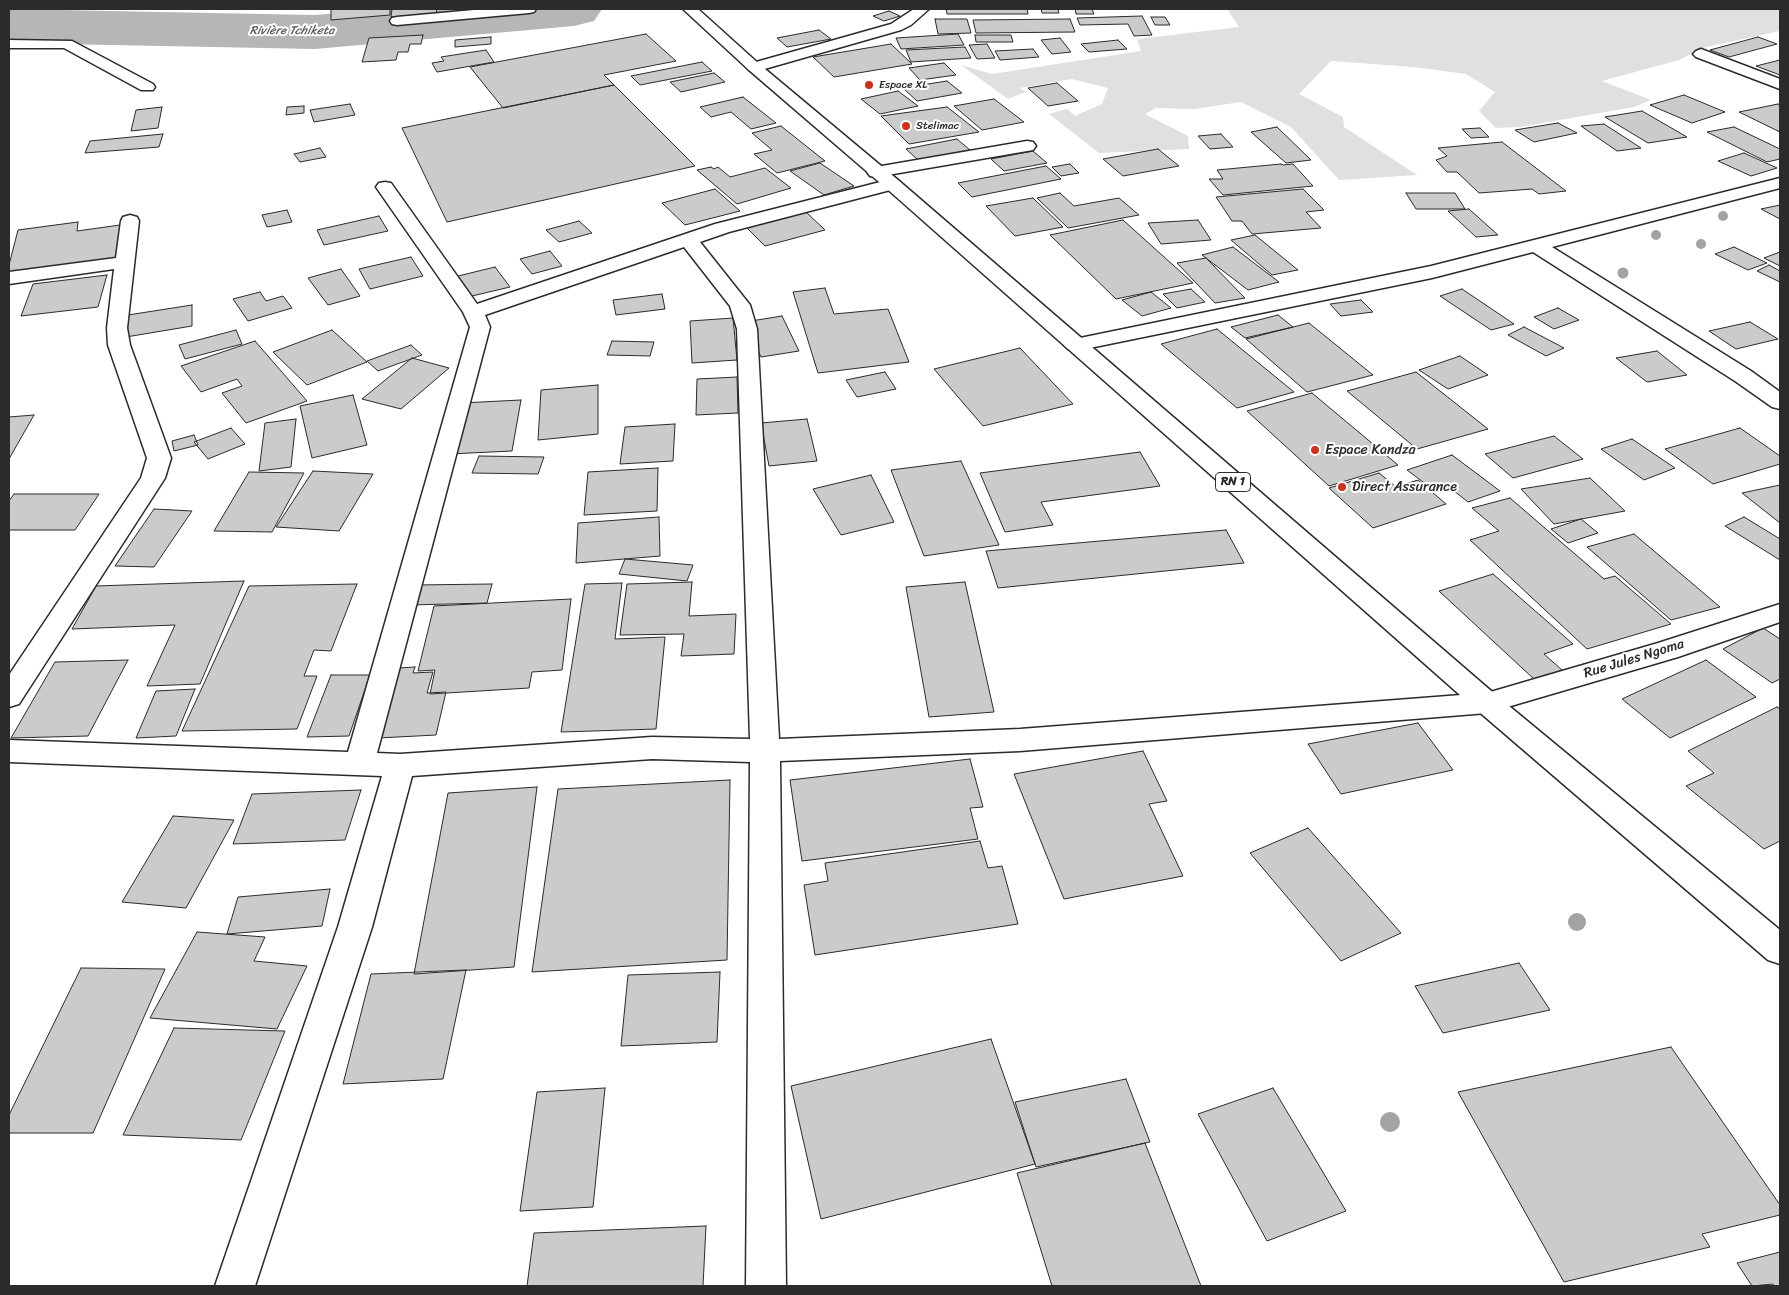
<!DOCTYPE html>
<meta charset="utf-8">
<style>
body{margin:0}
#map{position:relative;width:1789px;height:1295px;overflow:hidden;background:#fff;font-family:Sriracha,sans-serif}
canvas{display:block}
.frame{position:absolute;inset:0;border:10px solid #2b2b2b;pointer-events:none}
</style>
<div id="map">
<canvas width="1789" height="1295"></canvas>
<div class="frame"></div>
</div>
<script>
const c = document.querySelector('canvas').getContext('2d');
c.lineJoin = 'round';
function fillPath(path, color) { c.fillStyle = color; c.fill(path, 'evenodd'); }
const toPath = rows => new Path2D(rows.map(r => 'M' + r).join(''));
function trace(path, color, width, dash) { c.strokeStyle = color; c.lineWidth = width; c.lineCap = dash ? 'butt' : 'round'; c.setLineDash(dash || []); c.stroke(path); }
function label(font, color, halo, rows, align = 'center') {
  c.font = font + ' Sriracha,sans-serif'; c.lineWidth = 4; c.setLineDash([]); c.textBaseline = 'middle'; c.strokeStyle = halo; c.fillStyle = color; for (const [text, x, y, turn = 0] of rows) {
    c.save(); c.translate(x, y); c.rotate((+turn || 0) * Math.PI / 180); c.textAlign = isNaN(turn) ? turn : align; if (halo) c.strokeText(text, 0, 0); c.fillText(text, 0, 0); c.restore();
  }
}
fillPath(toPath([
 [1227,9,1780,9,1780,31,1706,47,1679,60,1602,81,1651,100,1634,107,1520,127,1496,128,1479,111,1495,92,1466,74,1414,67,1331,61,1299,94,1343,117,1344,127,1417,175,1339,180,1291,127,1241,102,1194,109,1156,108,1145,114,1188,136,1189,149,1099,153,1049,114,1067,109,1075,116,1102,104,1108,88,1072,79,1020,88,1025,92,1008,99,961,65,992,74,1141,51,1137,39,1239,27]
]), '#e0e0e0');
fillPath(toPath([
 [9,9,315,15,385,9,602,9,594,21,574,26,315,49,9,43,9,9]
]), '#b6b6b6');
const building = toPath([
 [331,9,390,9,390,15,331,20,331,9],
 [392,9,436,9,437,13,391,17,392,9],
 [946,9,1027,9,1028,14,947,14,946,9],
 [1041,9,1058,9,1059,13,1042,13,1041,9],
 [1075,9,1092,9,1094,14,1076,14,1075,9],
 [889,11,900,16,884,21,873,16,889,11],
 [1142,16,1152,35,1134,36,1128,24,1080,25,1077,18,1142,16],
 [1151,17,1165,17,1170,25,1155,25,1151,17],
 [935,19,967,19,971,33,938,34,935,19],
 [1070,19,1075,32,976,33,973,20,1070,19],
 [819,30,831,39,787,47,777,38,819,30],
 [646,34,676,61,604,75,614,85,503,108,470,67,646,34],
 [958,34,964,45,901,49,896,38,958,34],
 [423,35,421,44,410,44,408,52,398,52,396,60,362,62,369,38,423,35],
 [975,35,1011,35,1013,42,976,42,975,35],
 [491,37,491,44,455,47,455,40,491,37],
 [1758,37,1777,44,1729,57,1710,50,1758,37],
 [1060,38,1071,52,1052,54,1041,40,1060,38],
 [1118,40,1127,49,1089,52,1081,44,1118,40],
 [891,44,912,64,834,77,813,57,891,44],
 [987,44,995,58,977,59,969,45,987,44],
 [965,47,971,58,911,62,906,50,965,47],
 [1033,49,1039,57,1000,60,995,51,1033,49],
 [486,50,494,62,437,72,432,63,444,61,441,57,486,50],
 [1780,60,1780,75,1756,66,1780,60],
 [702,62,712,71,640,85,631,76,702,62],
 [944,63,956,75,920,80,909,68,944,63],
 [714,73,725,82,681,92,670,82,714,73],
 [947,81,962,93,917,101,903,88,947,81],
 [1057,83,1078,101,1048,106,1028,88,1057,83],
 [614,85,695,166,447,222,402,128,614,85],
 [898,91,918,106,880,114,861,99,898,91],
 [1684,95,1725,112,1692,123,1650,105,1684,95],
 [743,97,776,123,751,129,731,112,711,117,700,107,743,97],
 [994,99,1024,122,982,130,954,106,994,99],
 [350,104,355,115,314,122,310,110,350,104],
 [1778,104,1780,105,1780,132,1739,112,1778,104],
 [304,106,304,113,286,115,287,107,304,106],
 [162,107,158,128,131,131,136,110,162,107],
 [947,107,979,132,909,144,881,116,947,107],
 [1642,111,1687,137,1648,143,1605,117,1642,111],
 [1558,123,1577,133,1534,142,1515,130,1558,123],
 [1604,124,1641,148,1617,151,1581,126,1604,124],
 [781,126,825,161,777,173,754,154,772,150,752,133,781,126],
 [1277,127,1311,160,1286,163,1251,132,1277,127],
 [1734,127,1780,149,1780,159,1767,162,1707,132,1734,127],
 [1480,128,1489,137,1471,138,1462,129,1480,128],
 [163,134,159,147,85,153,90,141,163,134],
 [1221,134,1233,147,1210,149,1198,136,1221,134],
 [957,139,970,150,918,160,906,149,957,139],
 [1502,142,1566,191,1539,194,1532,189,1479,193,1457,172,1447,172,1436,160,1447,156,1438,148,1502,142],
 [320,148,326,157,300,162,294,154,320,148],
 [1158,149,1179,166,1123,176,1103,159,1158,149],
 [1033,151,1047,163,1004,171,991,159,1033,151],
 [1744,153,1777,168,1751,176,1718,161,1744,153],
 [820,163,854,186,824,195,790,171,820,163],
 [1070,164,1079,173,1061,176,1052,167,1070,164],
 [1281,164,1283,165,1293,164,1313,186,1223,195,1209,179,1223,179,1217,170,1281,164],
 [1046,166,1061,179,972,197,958,183,1046,166],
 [711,167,714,169,718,167,730,177,765,168,791,188,737,204,697,170,711,167],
 [715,189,740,211,685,225,662,203,715,189],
 [1303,189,1324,210,1306,212,1321,228,1252,234,1242,221,1232,221,1216,197,1303,189],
 [1060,193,1074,206,1119,198,1139,215,1068,228,1037,198,1060,193],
 [1406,193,1455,193,1465,209,1416,209,1406,193],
 [1033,198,1063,227,1015,236,986,206,1033,198],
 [1780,205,1780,219,1761,209,1780,205],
 [1469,209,1498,235,1476,237,1448,211,1469,209],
 [287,210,292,222,267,227,262,215,287,210],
 [806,212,825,230,765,246,746,227,806,212],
 [379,216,388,231,324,245,317,230,379,216],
 [1123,220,1193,283,1116,299,1050,235,1123,220],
 [1198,220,1211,240,1161,244,1148,223,1198,220],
 [579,221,592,233,559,242,546,230,579,221],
 [78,222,77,231,120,225,116,258,9,274,9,265,18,230,78,222],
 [1255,235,1298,270,1272,275,1231,240,1255,235],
 [1233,247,1279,282,1248,290,1202,255,1233,247],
 [1734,247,1767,263,1748,270,1715,254,1734,247],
 [550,251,562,266,532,274,520,259,550,251],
 [1780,252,1780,266,1764,258,1780,252],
 [411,257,423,276,370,289,359,269,411,257],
 [1206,258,1245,298,1215,303,1177,263,1206,258],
 [1769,265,1780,271,1780,282,1757,271,1769,265],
 [495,267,510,287,472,296,458,276,495,267],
 [341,269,360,296,328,305,308,278,341,269],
 [107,275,98,307,21,316,33,284,107,275],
 [825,288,834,314,888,309,909,362,818,373,793,292,825,288],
 [1191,289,1205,302,1177,308,1163,294,1191,289],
 [1462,289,1514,324,1491,330,1440,296,1462,289],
 [260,292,266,301,283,296,292,308,248,321,233,299,260,292],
 [1151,292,1171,308,1142,316,1122,300,1151,292],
 [662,294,665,309,616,315,613,300,662,294],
 [1361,300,1373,312,1341,316,1330,304,1361,300],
 [192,305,192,326,126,337,128,315,192,305],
 [1558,308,1579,320,1554,329,1534,317,1558,308],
 [1278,315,1293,327,1245,338,1231,327,1278,315],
 [782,316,799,351,761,357,745,322,782,316],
 [733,318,737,360,692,363,690,321,733,318],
 [1750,322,1778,339,1736,349,1709,331,1750,322],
 [1309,323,1373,375,1307,392,1246,339,1309,323],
 [1524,327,1564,348,1546,356,1508,335,1524,327],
 [1217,329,1294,392,1237,408,1161,344,1217,329],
 [236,330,242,344,185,359,179,345,236,330],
 [332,330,367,362,307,385,273,352,332,330],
 [255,341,307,401,246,423,222,393,242,386,237,379,201,392,181,366,255,341],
 [612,341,654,342,650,356,607,355,612,341],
 [411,345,422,355,378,371,367,361,411,345],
 [1020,348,1073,404,983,426,934,369,1020,348],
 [1657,351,1687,375,1647,382,1616,358,1657,351],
 [1460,356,1488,375,1448,389,1419,370,1460,356],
 [412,358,449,368,401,409,362,399,412,358],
 [885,372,896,389,857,397,846,380,885,372],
 [1416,372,1488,429,1417,449,1347,391,1416,372],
 [737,377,738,413,696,415,697,379,737,377],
 [598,385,598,434,538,440,541,390,598,385],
 [1312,393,1398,465,1329,486,1247,411,1312,393],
 [353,395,367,445,312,458,300,406,353,395],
 [521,400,512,451,449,454,461,403,521,400],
 [34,415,9,459,9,417,34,415],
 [296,419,291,467,259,471,265,423,296,419],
 [807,419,817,461,769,466,761,423,807,419],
 [675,424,673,461,620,464,625,427,675,424],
 [231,428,245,444,208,459,194,442,231,428],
 [1740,428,1780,456,1780,464,1713,484,1665,449,1740,428],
 [194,435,198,445,174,451,172,441,194,435],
 [1554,436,1583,459,1513,478,1485,454,1554,436],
 [1632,439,1675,468,1644,480,1601,449,1632,439],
 [1140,452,1160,486,1041,502,1053,525,1005,532,980,473,1140,452],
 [1452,455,1500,491,1468,502,1449,487,1435,491,1407,470,1452,455],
 [479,456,544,457,538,474,472,473,479,456],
 [961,461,999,545,924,556,891,470,961,461],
 [658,468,657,511,584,515,588,472,658,468],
 [313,471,373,474,339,531,276,527,313,471],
 [249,472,304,473,272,532,214,531,249,472],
 [1379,473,1396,487,1418,480,1446,504,1373,528,1329,488,1379,473],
 [871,475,894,522,841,535,813,489,871,475],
 [1590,478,1625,511,1554,524,1521,489,1590,478],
 [1780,485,1780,523,1742,493,1780,485],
 [14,494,99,494,75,530,9,530,9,501,14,494],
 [1510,498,1604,579,1615,576,1671,624,1587,649,1470,540,1499,531,1472,508,1510,498],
 [154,509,192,511,154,567,115,566,154,509],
 [659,517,660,556,576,563,578,523,659,517],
 [1744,517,1780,539,1780,560,1725,526,1744,517],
 [1581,519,1598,533,1568,543,1551,529,1581,519],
 [1226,530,1244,563,998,588,986,551,1226,530],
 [1634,534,1720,607,1671,620,1587,547,1634,534],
 [625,559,693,565,687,581,619,574,625,559],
 [1493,574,1573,644,1544,654,1562,670,1535,680,1439,591,1493,574],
 [244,581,200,684,147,686,175,625,72,629,96,586,244,581],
 [692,582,689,616,736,614,734,654,681,656,684,634,620,635,627,584,692,582],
 [965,582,994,712,929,717,906,587,965,582],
 [622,583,615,639,665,637,656,729,561,732,585,584,622,583],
 [357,584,331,651,314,650,304,676,317,676,297,729,182,731,249,586,357,584],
 [492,584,487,603,410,605,416,585,492,584],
 [571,599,562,670,532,672,529,688,430,694,435,670,418,671,434,606,571,599],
 [1763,628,1780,639,1780,679,1772,683,1723,649,1763,628],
 [128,660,88,736,11,738,55,662,128,660],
 [1706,660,1756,697,1670,738,1622,699,1706,660],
 [415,667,413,673,433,672,427,693,446,692,436,735,378,738,398,668,415,667],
 [331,675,370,675,349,736,307,737,331,675],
 [195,689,176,736,136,738,156,691,195,689],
 [1777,707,1780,709,1780,841,1764,849,1686,786,1714,773,1688,751,1777,707],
 [1418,723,1453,770,1341,794,1308,744,1418,723],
 [1143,751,1167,801,1149,804,1183,876,1064,899,1014,774,1143,751],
 [970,759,983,807,970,808,978,839,802,861,790,780,970,759],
 [730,780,727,960,532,972,558,789,730,780],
 [537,787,514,967,414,974,448,793,537,787],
 [361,790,345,840,233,844,252,794,361,790],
 [173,816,234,820,186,908,122,902,173,816],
 [1308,828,1401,933,1341,961,1250,853,1308,828],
 [980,841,988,868,1002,866,1018,924,815,955,804,885,828,881,825,863,980,841],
 [330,889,322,926,227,934,238,897,330,889],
 [197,932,265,937,254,961,307,966,277,1029,150,1018,197,932],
 [1519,963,1550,1010,1443,1033,1415,986,1519,963],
 [81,968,165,969,93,1133,9,1133,9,1115,81,968],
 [466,970,443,1079,343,1084,371,974,466,970],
 [720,972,717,1042,621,1046,628,975,720,972],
 [174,1028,285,1031,241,1140,123,1135,174,1028],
 [991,1039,1035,1164,821,1219,791,1086,991,1039],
 [1671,1047,1780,1205,1780,1215,1702,1234,1710,1247,1564,1282,1458,1092,1671,1047],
 [1126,1079,1150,1142,1036,1167,1015,1102,1126,1079],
 [605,1088,593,1207,520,1211,537,1092,605,1088],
 [1273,1088,1346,1211,1267,1241,1198,1114,1273,1088],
 [1145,1143,1201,1286,1052,1286,1017,1173,1145,1143],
 [706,1226,703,1286,527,1286,534,1233,706,1226],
 [1780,1252,1780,1286,1774,1286,1773,1284,1752,1286,1737,1263,1780,1252]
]);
fillPath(building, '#cbcbcb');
trace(building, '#2b2b2b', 1);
const minor = toPath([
 [485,9,536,9,534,12,529,13,397,25,392,24,390,21,392,18,397,17,485,9],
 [914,9,929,9,911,25,901,30,754,72,749,70,746,67,749,64,891,24,914,9],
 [9,40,72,41,153,84,155,87,153,90,141,90,64,48,9,48,9,40],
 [1701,49,1780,79,1780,89,1696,57,1693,54,1696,51,1701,49],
 [1027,141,1033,142,1036,146,1033,150,876,177,870,176,867,172,870,168,876,167,1027,141],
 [1780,178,1780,188,1552,247,1751,371,1780,392,1780,409,1772,407,1735,381,1533,252,1432,278,1075,351,1068,349,1064,345,1068,341,1075,339,1431,266,1780,178],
 [892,179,898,180,901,184,898,188,729,232,700,242,750,305,757,329,779,739,1020,729,1487,693,1658,643,1780,604,1780,622,1678,657,1487,713,1020,751,780,761,786,1286,746,1286,750,762,652,759,412,776,372,927,255,1286,215,1286,338,927,382,776,9,762,9,740,348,752,470,327,463,312,376,187,379,183,385,182,391,183,477,304,715,224,892,179],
 [684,247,730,306,737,329,750,739,652,737,400,754,377,753,490,327,485,315,684,247],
 [130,215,137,217,139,221,127,328,130,345,171,458,165,478,19,704,9,707,9,675,141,478,147,458,108,345,107,328,114,269,9,284,9,272,116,258,121,221,123,217,130,215]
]);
const trunk = toPath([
 [683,9,698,9,759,64,898,180,1497,696,1780,930,1780,964,1768,960,1477,710,886,188,749,70,683,9]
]);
trace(minor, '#2b2b2b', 3);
trace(trunk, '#2b2b2b', 3);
fillPath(minor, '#fff');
fillPath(trunk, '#fff');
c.fillStyle = '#a3a3a3';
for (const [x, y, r] of [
 [1723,216,5],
 [1656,235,5],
 [1701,244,5],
 [1623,273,5.5],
 [1577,922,9],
 [1390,1122,10]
]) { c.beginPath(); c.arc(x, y, r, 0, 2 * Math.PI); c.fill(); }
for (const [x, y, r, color] of [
 [869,85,5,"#c8321e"],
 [906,126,5,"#c8321e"],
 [1315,450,5,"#c8321e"],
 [1342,487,5,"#c8321e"]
]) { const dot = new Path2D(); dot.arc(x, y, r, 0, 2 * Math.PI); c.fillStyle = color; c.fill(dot); trace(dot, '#fff', 2); }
label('11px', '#2b2b2b', '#fff', [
 ["Espace XL",879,85],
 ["Stelimac",916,126]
], 'left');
label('italic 12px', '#5c5c5c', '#fff', [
 ["Rivière Tchiketa",292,31]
]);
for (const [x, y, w] of [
 [1233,482,35]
]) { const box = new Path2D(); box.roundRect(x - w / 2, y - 9.5, w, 19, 4); c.fillStyle = '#fff'; c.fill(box); trace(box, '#2b2b2b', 1); }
label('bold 12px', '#2b2b2b', null, [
 ["RN 1",1233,482]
]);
label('14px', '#2b2b2b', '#fff', [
 ["Espace Kandza",1325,450],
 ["Direct Assurance",1352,487]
], 'left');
label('14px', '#2b2b2b', '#fff', [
 ["Rue Jules Ngoma",1634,659,-17]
]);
</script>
